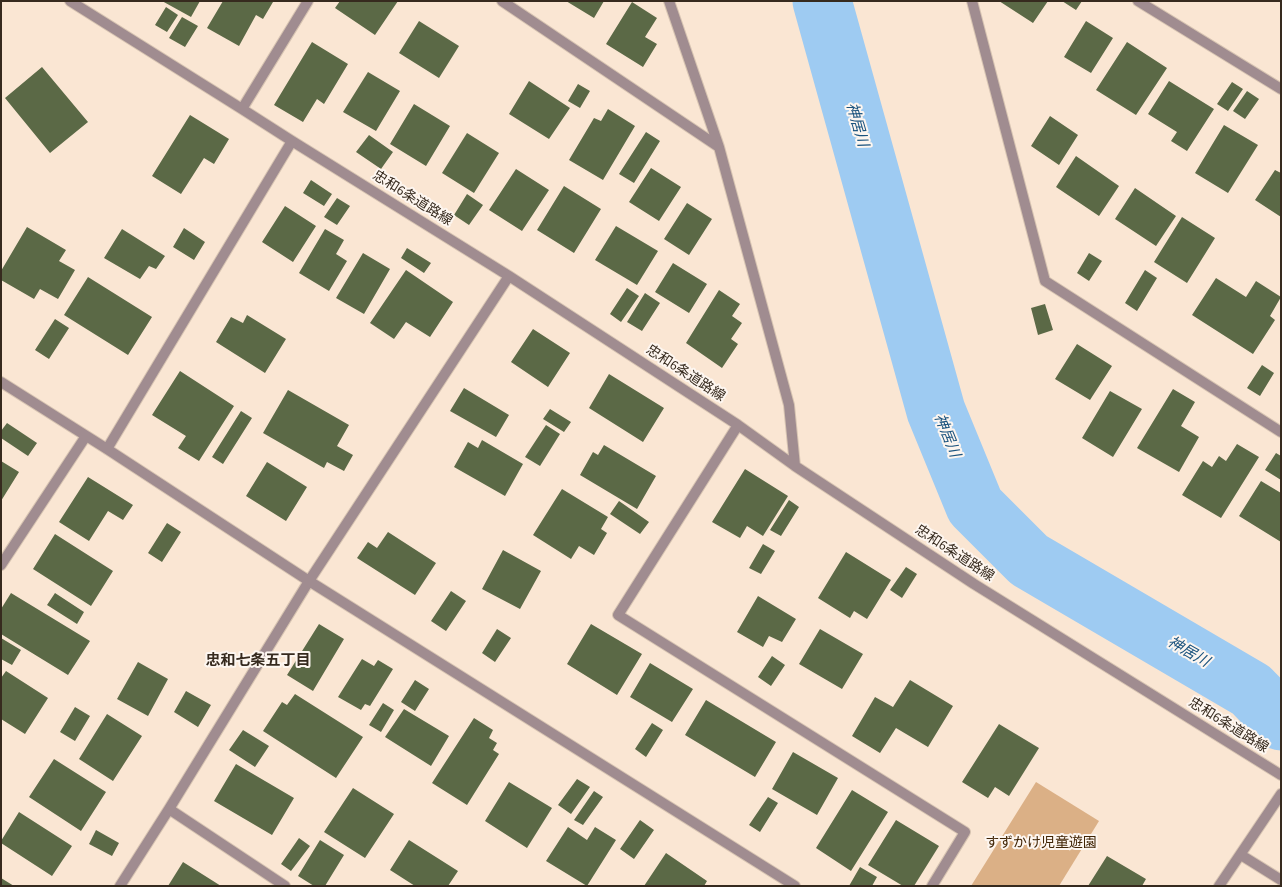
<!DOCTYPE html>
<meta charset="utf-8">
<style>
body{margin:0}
#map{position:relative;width:1282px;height:887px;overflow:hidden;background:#fae6d3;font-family:"Source Sans 3",sans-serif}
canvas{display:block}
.frame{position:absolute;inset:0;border:2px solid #362a1e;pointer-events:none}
</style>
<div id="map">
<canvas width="1282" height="887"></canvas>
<div class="frame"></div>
</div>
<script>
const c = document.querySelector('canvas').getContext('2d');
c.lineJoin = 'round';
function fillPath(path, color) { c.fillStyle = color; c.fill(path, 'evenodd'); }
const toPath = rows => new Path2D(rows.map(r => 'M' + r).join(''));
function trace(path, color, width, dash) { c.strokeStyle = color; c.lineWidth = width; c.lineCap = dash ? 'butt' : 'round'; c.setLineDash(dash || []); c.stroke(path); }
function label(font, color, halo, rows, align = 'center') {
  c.font = font + ' "Source Sans 3","Noto Sans JP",sans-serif'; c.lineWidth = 4; c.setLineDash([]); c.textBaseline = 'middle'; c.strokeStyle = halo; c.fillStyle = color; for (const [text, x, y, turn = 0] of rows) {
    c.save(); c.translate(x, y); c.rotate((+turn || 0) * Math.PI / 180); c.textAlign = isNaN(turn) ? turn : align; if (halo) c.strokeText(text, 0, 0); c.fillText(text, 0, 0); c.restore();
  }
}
fillPath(toPath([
 [1036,782,1099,821,1059,886,971,886]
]), '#dbb086');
trace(toPath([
 [822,1,936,411,975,506,1029,560,1251,690,1281,721]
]), '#9ecbf2', 59);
fillPath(toPath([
 [162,1,200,1,191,17],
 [223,1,271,1,273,2,263,19,256,15,239,46,207,28],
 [340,1,398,1,375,35,335,8],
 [566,1,604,1,594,18],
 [999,1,1048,1,1033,23],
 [1062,1,1082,1,1076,10],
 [632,2,657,18,645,37,657,44,643,67,606,44],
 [166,7,178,15,167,32,155,25],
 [182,17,198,26,185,47,169,38],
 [419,21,459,46,439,78,399,53],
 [1086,21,1113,38,1091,73,1064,57],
 [312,42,348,64,324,104,317,99,303,122,274,105],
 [1127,42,1167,68,1136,115,1096,90],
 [42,67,88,122,50,153,5,98],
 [368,72,400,91,376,131,343,112],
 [529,81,570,108,549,139,509,114],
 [1169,81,1214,109,1187,151,1171,141,1177,132,1148,114],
 [1232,82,1243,89,1228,111,1217,104],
 [578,84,590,91,580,108,568,101],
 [1247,91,1259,99,1245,119,1233,111],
 [414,104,450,126,426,166,390,144],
 [608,109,635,126,603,180,569,160,594,118,601,121],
 [190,115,229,139,214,164,204,158,181,194,152,176],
 [1050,116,1078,135,1059,165,1031,146],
 [1224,125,1258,145,1228,193,1195,173],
 [646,132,660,141,634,183,619,174],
 [467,133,499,153,474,193,442,173],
 [369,135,393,152,381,169,356,152],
 [1076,156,1119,186,1099,216,1056,187],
 [651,168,681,187,659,221,629,202],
 [516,169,549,190,522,231,489,210],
 [1275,170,1281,173,1281,217,1255,200],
 [311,180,332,194,324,206,303,193],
 [564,186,601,209,574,253,537,230],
 [1135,188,1176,216,1156,246,1115,219],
 [467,194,483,205,469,225,454,215],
 [337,198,350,206,337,225,324,217],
 [687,203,712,219,689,255,664,239],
 [285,206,316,226,293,262,262,242],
 [1182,217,1215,238,1187,283,1154,262],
 [616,226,658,251,637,285,595,260],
 [27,227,66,250,59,261,75,270,58,299,40,289,34,299,1,280,1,271],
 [184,228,205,242,194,260,173,247],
 [122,229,165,256,156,269,149,266,140,279,104,258],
 [325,229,344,240,336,254,347,261,329,291,299,273],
 [407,248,431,263,424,273,401,258],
 [363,253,390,269,364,314,336,298],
 [1089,253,1102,261,1089,281,1077,273],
 [673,263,707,284,689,313,655,292],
 [406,270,453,302,430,337,406,322,394,339,370,323],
 [1145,270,1157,278,1137,311,1125,303],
 [88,277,152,317,128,355,64,315],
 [1216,278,1246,297,1256,281,1281,297,1270,316,1275,320,1253,354,1192,315],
 [627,288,639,296,621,322,610,314],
 [719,290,740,304,732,316,742,323,731,339,738,344,722,368,686,343],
 [645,293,660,303,642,331,627,322],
 [1045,304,1053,330,1038,335,1031,308],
 [247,315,286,339,265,373,216,342,231,317,243,323],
 [55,319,69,328,49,359,35,350],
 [533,329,570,353,548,387,511,362],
 [1077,344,1112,366,1090,400,1055,379],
 [1262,365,1274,373,1260,396,1247,388],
 [180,371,234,406,199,461,178,448,186,436,152,415],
 [609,374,664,408,643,442,589,408],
 [464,388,509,415,496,437,450,411],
 [1173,389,1195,402,1181,426,1199,437,1179,472,1137,448],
 [288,390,349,425,337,446,353,455,344,471,327,462,324,468,263,433],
 [1110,391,1142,409,1113,457,1082,438],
 [550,409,571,422,564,432,543,419],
 [241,411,252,418,223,464,212,457],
 [7,423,37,443,28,456,1,438,1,431],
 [546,425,560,434,540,466,525,457],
 [482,440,523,464,505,496,454,467,468,442,478,448],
 [1237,444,1259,457,1221,518,1182,495,1203,461,1212,467,1219,456,1226,461],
 [604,445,656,476,637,509,580,475,593,452,598,455],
 [1276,453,1281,456,1281,480,1265,470],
 [1,461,19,472,1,501],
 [267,462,307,487,286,521,246,496],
 [745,469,788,496,763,536,747,526,740,538,712,522],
 [88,477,133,505,123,520,108,511,89,541,59,522],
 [1261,481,1281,493,1281,542,1239,516],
 [562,489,608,517,601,529,607,533,594,555,579,546,571,559,533,535],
 [789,500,799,507,781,536,770,530],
 [619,501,649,522,640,534,610,514],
 [167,523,181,532,162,562,148,553],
 [388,532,436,563,415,595,357,558,368,542,377,548],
 [55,534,113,571,91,606,33,569],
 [763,544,775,551,761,574,749,568],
 [503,550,541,571,520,609,482,589],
 [846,552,891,580,867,619,854,611,850,618,818,598],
 [906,567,917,574,902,598,890,590],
 [451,591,466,601,446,631,431,621],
 [11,593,90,641,68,675,1,634,1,609],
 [55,593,84,612,77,624,47,605],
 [758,596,796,619,782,642,769,636,763,647,737,632],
 [319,624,344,639,313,691,287,675],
 [591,624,642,654,617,695,567,664],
 [497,629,511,638,495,662,482,653],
 [820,629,863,654,842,689,799,664],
 [1,638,21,650,12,665,1,659],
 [772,656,785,665,771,686,758,677],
 [362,659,374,666,378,660,393,669,370,706,365,704,361,710,338,697],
 [138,662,168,679,148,716,117,699],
 [650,663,693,689,672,722,630,697],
 [6,671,48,698,25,734,1,719,1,678],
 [415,680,429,689,415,711,401,702],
 [910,680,953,706,928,747,896,728,880,753,852,736,875,697,893,707],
 [186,691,211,705,198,727,174,712],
 [295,694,363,737,336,778,263,731,282,702,287,705],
 [706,700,776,742,755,777,685,735],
 [383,703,394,710,381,732,369,725],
 [75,707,90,716,75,741,60,732],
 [404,709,449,736,431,766,385,737],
 [107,714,142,736,113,781,79,759],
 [474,718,493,730,489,738,497,743,493,750,499,754,467,805,432,783],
 [652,723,663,730,646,757,635,749],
 [999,724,1039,748,1009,796,995,787,988,798,962,782],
 [243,730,269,746,255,767,229,750],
 [793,752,838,778,817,815,772,789],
 [54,759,106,792,81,831,29,797],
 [236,764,294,798,272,835,214,801],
 [577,779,590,787,571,814,558,805],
 [509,782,552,808,527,848,485,821],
 [353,788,394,814,365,858,324,832],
 [852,790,888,812,851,871,816,848],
 [594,791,603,797,583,825,574,820],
 [768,797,778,803,760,832,749,825],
 [19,812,72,846,52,876,1,843,1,841],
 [640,820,654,830,634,859,620,849],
 [896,820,939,846,914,886,903,886,868,865],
 [568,827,587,840,595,827,616,840,587,886,546,861],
 [96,830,119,843,112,856,89,844],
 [299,838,310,846,291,871,281,864],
 [320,840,344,855,325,886,314,886,298,876],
 [409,840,458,871,448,886,415,886,390,870],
 [666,853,707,881,704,886,644,886],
 [1107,856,1146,879,1142,886,1088,886],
 [183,862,221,886,168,886],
 [860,867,877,877,872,886,849,886],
 [1,878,14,886,1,886]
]), '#5b6946');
const minor = toPath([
 [70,1,242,109,292,141,509,276,738,425,795,466,974,584,1281,775],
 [502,1,719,147],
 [669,1,719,147,789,405,795,466],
 [972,1,1045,281,1281,432],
 [1138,1,1281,89],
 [242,109,308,1],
 [1,382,107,449,309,581,795,886],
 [738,425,618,615,965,832,932,886],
 [107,449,292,141],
 [1,565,86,436],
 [169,809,285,886],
 [1241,855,1281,880],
 [120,886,169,809,309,581,509,276],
 [1219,886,1281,794]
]);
trace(minor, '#d7c4b2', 12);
trace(minor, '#a08c90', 10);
label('14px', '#362a1e', '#fdf6f0', [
 ["忠和6条道路線",412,199,32],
 ["忠和6条道路線",685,374,33],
 ["忠和6条道路線",954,554,33],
 ["忠和6条道路線",1228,726,32]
]);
label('14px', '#402404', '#fdf6f0', [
 ["すずかけ児童遊園",1041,844]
]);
label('italic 15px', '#1b537e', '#fdf6f0', [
 ["神居川",856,125,74],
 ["神居川",946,436,68],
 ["神居川",1188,653,30]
]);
label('bold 15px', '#362a1e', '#fdf6f0', [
 ["忠和七条五丁目",258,662]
]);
</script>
